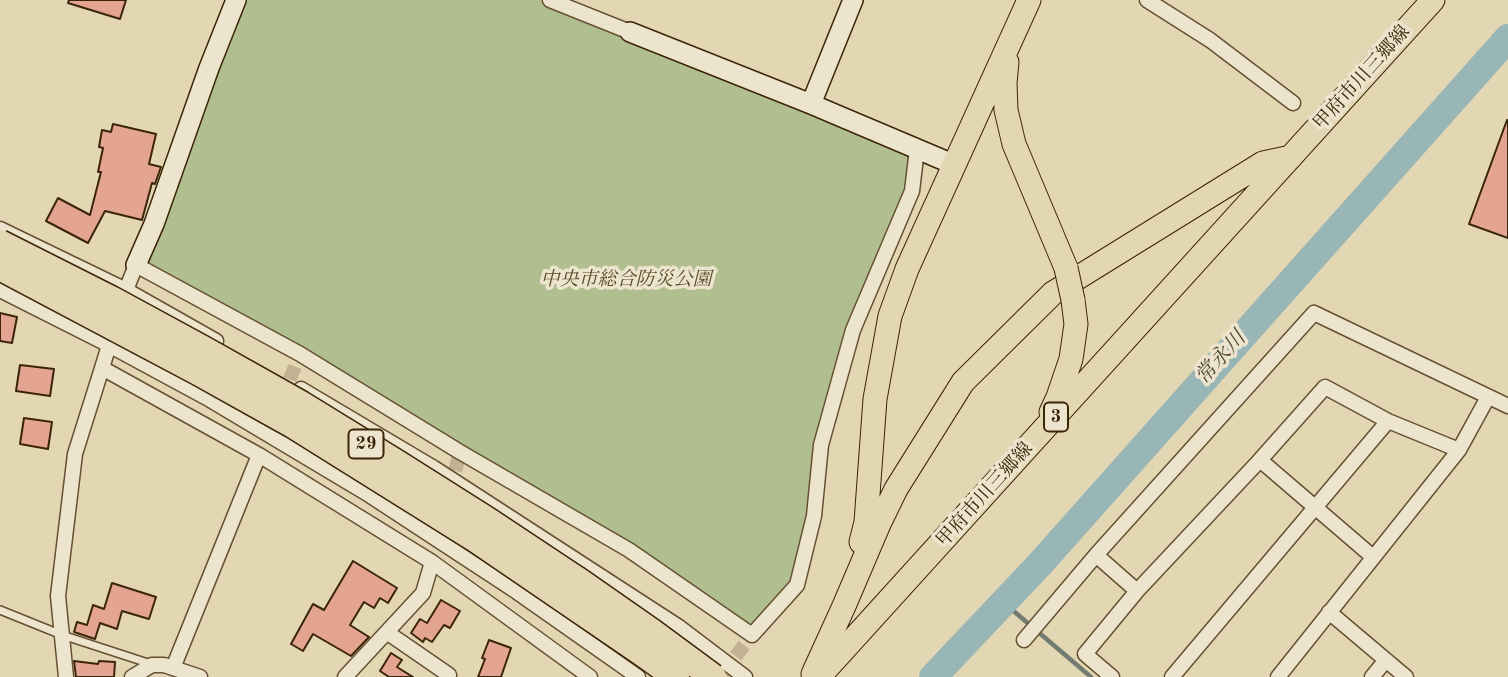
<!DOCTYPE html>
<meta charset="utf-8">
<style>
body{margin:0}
canvas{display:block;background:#e3d6b3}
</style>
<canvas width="1508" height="677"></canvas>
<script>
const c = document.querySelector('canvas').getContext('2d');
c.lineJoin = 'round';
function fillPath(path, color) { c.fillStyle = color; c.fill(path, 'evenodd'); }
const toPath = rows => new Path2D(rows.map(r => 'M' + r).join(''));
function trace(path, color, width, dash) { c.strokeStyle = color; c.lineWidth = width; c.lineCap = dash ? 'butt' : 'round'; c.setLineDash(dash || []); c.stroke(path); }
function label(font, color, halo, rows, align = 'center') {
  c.font = font + ' "Old Standard TT","Noto Serif JP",serif'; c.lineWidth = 7; c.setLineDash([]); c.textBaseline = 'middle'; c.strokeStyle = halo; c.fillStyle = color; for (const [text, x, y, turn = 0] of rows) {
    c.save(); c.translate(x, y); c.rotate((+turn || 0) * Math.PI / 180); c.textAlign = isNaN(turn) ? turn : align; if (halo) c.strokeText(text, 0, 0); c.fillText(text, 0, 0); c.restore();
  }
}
fillPath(toPath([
 [236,0,550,0,917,149,912,191,853,330,797,585,752,635,629,550,136,265]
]), '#b1be8f');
trace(toPath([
 [1003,602,1091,677]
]), '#737c71', 4.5);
trace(toPath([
 [933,677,1039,565,1508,38]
]), '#99b6b7', 28);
const building = toPath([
 [69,0,126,0,120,19,68,3,69,0],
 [1507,120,1508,121,1508,238,1469,224,1507,120],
 [113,124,156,134,149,164,161,167,155,184,152,183,142,220,105,211,88,243,46,221,58,198,90,215,101,172,98,172,103,148,99,147,102,130,111,132,113,124],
 [0,313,17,317,12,343,0,341,0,313],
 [20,365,54,369,50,396,16,391,20,365],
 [24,418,52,422,48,449,20,444,24,418],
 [353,561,397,588,388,603,380,598,374,608,364,602,350,625,369,637,351,656,313,634,303,651,291,644,313,604,324,610,353,561],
 [112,583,156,597,149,619,122,611,117,629,100,623,95,639,74,632,77,622,87,625,93,605,104,609,112,583],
 [441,600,460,611,450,628,444,625,432,642,425,638,423,642,411,633,420,619,427,623,441,600],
 [489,640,511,648,501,677,478,677,485,659,482,658,489,640],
 [391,653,402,660,397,667,413,677,389,677,380,671,391,653],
 [74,661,98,664,99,661,115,662,114,677,76,677,74,661]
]);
fillPath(building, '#e4a492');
trace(building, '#3b2507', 2);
trace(toPath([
 [282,399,300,354],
 [450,491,460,452],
 [723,673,752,635]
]), '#c1b391', 14, [14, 7]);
const lane = toPath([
 [0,610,62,635,151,664]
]);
const street = toPath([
 [550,0,630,32],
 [1147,0,1210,40,1293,103],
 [0,229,126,290,216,341],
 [0,290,109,345,207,398,366,493,517,592,638,677],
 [102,368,126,290,136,265,300,354,460,452,629,550,752,635,797,585,814,516,821,445,853,330,912,191,917,149],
 [301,389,434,468,679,627,745,677],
 [1260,460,1373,557],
 [1137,591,1096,555,1314,313,1508,406],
 [1329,612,1406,677],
 [388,633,449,675],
 [1024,640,1096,555],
 [173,668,259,455],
 [66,677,58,596,75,454,102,368,259,455,432,562],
 [132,677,152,665,164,665,200,677],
 [345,677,423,593,432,562,590,677],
 [1112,677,1085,654,1137,591,1260,460,1325,387,1388,421,1459,450],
 [1172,677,1388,421],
 [1278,677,1459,450,1488,397],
 [1372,677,1386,660]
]);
const secondary = toPath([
 [630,32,811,104,955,165],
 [811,104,853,0],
 [136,265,154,224,209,68,236,0]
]);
const primary = toPath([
 [1007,62,1005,83,1006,110,1014,144,1066,268],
 [1051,412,1058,397,1071,359,1076,324,1073,300],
 [861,542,866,522,875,399,890,316,907,269,1029,0],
 [813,674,844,606,879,524,896,489,963,382,1053,293,1263,163,1291,157],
 [819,677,1433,0]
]);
trace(lane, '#655132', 10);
trace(street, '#655132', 17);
trace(secondary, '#3b2507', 22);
trace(primary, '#3b2507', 25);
trace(lane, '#ede4ce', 7);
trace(street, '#ede4ce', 14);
trace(secondary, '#ede4ce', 19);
trace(primary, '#e3d6b3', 23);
const primaryBridge = toPath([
 [1066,268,1073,300]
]);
const highwayBridge = toPath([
 [0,243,111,299,203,349,301,404,397,463,487,520,576,579,652,632,713,677],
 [0,267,198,372,293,425,477,540,641,652,676,677]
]);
trace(primaryBridge, '#3b2507', 25, []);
trace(highwayBridge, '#3b2507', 29, []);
trace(primaryBridge, '#e3d6b3', 23);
trace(highwayBridge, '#e3d6b3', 26);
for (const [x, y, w] of [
 [1056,417,24],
 [366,444,35]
]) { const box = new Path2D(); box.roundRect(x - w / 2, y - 14.5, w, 29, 5); c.fillStyle = '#ede4ce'; c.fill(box); trace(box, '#3b2507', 2); }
label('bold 18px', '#3b2507', null, [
 ["3",1056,417],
 ["29",366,444]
]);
label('19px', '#3b2507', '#ede4ce', [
 ["甲府市川三郷線",1362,78,-48],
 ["甲府市川三郷線",985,495,-48]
]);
label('italic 19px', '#584b29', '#ede4ce', [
 ["中央市総合防災公園",626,280]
]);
label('italic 21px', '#524933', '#ede4ce', [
 ["常永川",1221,358,-48]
]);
</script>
